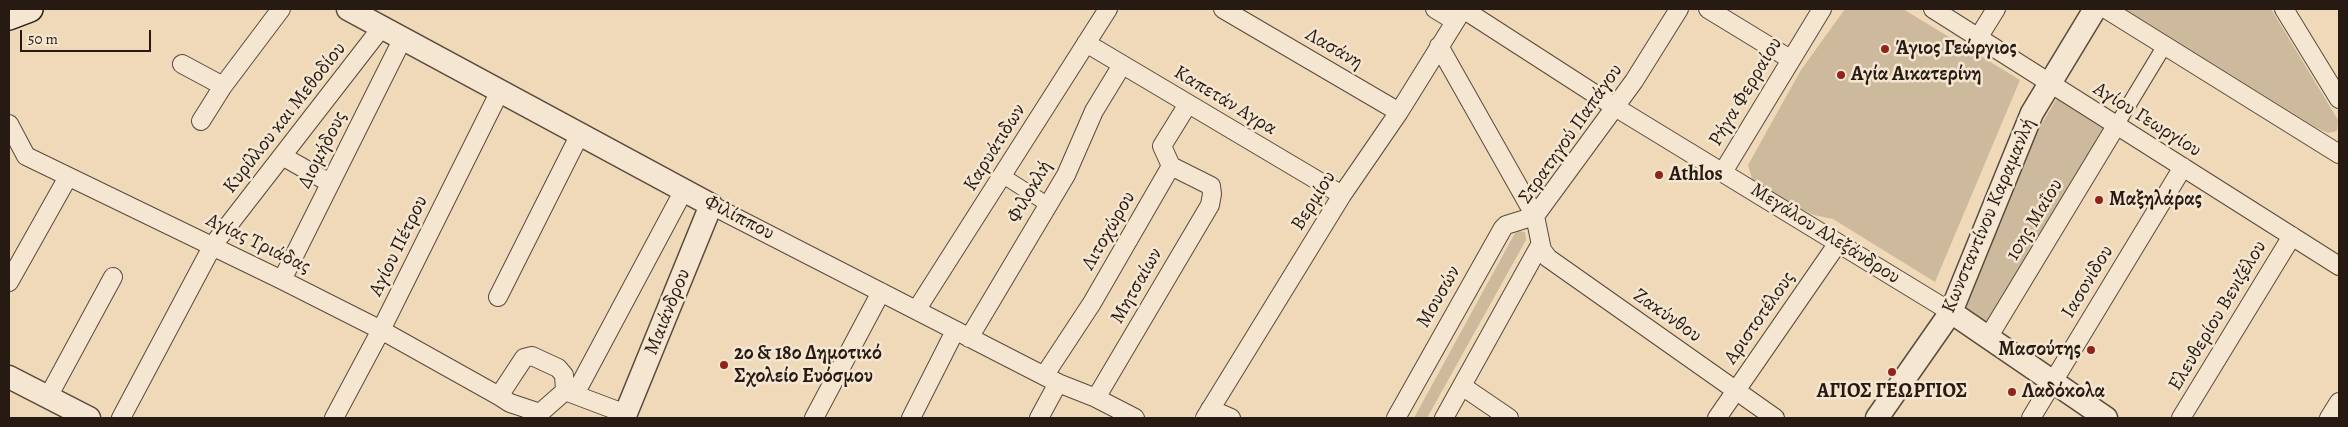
<!DOCTYPE html>
<meta charset="utf-8">
<style>
body{margin:0}
#map{position:relative;width:2348px;height:427px;overflow:hidden;background:#efd9b8;font-family:Alegreya,serif}
canvas{display:block}
.frame{position:absolute;inset:0;border:10px solid #261a13;pointer-events:none}
.scale{position:absolute;left:20px;top:30px;width:131px;height:22px;box-sizing:border-box;border:2px solid #261a13;border-top:0;padding-left:6px;font-size:15px;line-height:18px;white-space:nowrap;color:#261a13;-webkit-text-stroke:4px #f5e6d1;paint-order:stroke}
</style>
<div id="map">
<canvas width="2348" height="427"></canvas>
<div class="frame"></div>
<div class="scale">50 m</div>
</div>
<script>
const c = document.querySelector('canvas').getContext('2d');
c.lineJoin = 'round';
function fillPath(path, color) { c.fillStyle = color; c.fill(path, 'evenodd'); }
const toPath = rows => new Path2D(rows.map(r => 'M' + r).join(''));
function trace(path, color, width, dash) { c.strokeStyle = color; c.lineWidth = width; c.lineCap = dash ? 'butt' : 'round'; c.setLineDash(dash || []); c.stroke(path); }
function label(font, color, halo, rows, align = 'center') {
  c.font = font + ' Alegreya,serif'; c.lineWidth = 5; c.setLineDash([]); c.textBaseline = 'middle'; c.strokeStyle = halo; c.fillStyle = color; for (const [text, x, y, turn = 0] of rows) {
    c.save(); c.translate(x, y); c.rotate((+turn || 0) * Math.PI / 180); c.textAlign = isNaN(turn) ? turn : align; if (halo) c.strokeText(text, 0, 0); c.fillText(text, 0, 0); c.restore();
  }
}
fillPath(toPath([
 [1845,9,1903,9,2020,80,1935,282,1833,219,1814,215,1762,191,1753,182,1748,165,1801,70],
 [2124,9,2271,9,2338,120,2337,131,2328,133,2315,127],
 [2057,98,2107,128,1988,327,1962,310,2037,132],
 [1518,231,1525,232,1526,240,1427,418,1414,418,1515,233]
]), '#cdb99c');
const pedestrian = toPath([
 [2116,126,2165,45],
 [1003,176,1047,204]
]);
const minor = toPath([
 [1223,9,1399,112],
 [1435,9,1455,21],
 [1463,9,1615,107,1951,312],
 [1708,9,1790,59],
 [1933,9,2339,266],
 [2106,9,2339,154],
 [2284,9,2339,99],
 [1978,38,1996,9],
 [1086,43,1342,195],
 [1439,46,1535,216,1542,250,1548,258,1775,418],
 [182,64,223,86,281,9],
 [201,121,223,86],
 [9,124,26,156,282,280,381,330,499,396],
 [282,156,330,183],
 [1171,166,1162,146,1188,104],
 [1723,172,1822,9],
 [711,205,1058,383,1096,398,1135,418],
 [1535,216,1634,81,1679,9],
 [282,280,403,38],
 [9,282,68,177],
 [498,297,580,134],
 [917,309,1108,9],
 [1989,336,2116,126],
 [969,338,1066,175,1094,111,1122,65],
 [1044,376,1092,303,1171,166],
 [1462,386,1509,418],
 [565,391,540,413,510,403,499,396,524,358,532,356,558,368,564,375,565,391,626,414],
 [575,394,684,190],
 [48,397,113,277],
 [1096,398,1210,205,1212,194,1211,186,1171,166],
 [1210,409,1231,418],
 [121,418,213,245,382,27],
 [334,418,381,330,500,91],
 [814,418,881,292],
 [911,418,955,331],
 [1039,418,1058,383],
 [1205,418,1342,195,1399,112,1463,9],
 [1396,418,1503,228,1506,225,1535,216],
 [1444,418,1540,245],
 [1717,418,1838,243],
 [2031,418,2183,167],
 [2181,418,2292,236],
 [2329,418,2339,402]
]);
const tertiary = toPath([
 [348,9,711,205,624,418],
 [1951,312,2106,418],
 [9,377,89,418],
 [1877,418,1951,312,2032,113,2095,9]
]);
const secondary = toPath([
 [9,17,30,9]
]);
trace(pedestrian, '#584a3c', 16);
trace(minor, '#584a3c', 20);
trace(tertiary, '#584a3c', 25);
trace(secondary, '#261a13', 28);
trace(pedestrian, '#f5e6d1', 14);
trace(minor, '#f5e6d1', 18);
trace(tertiary, '#f5e6d1', 22);
trace(secondary, '#f5e6d1', 25);
for (const [x, y, r, color] of [
 [1885,49,5,"#8f2418"],
 [1841,75,5,"#8f2418"],
 [1659,175,5,"#8f2418"],
 [2099,200,5,"#8f2418"],
 [2091,350,5,"#8f2418"],
 [724,365,5,"#8f2418"],
 [1892,372,5,"#8f2418"],
 [2012,392,5,"#8f2418"]
]) { const dot = new Path2D(); dot.arc(x, y, r, 0, 2 * Math.PI); c.fillStyle = color; c.fill(dot); trace(dot, '#f5e6d1', 2); }
label('20px', '#261a13', '#f5e6d1', [
 ["Λασάνη",1334,49,30],
 ["Ρήγα Φερραίου",1746,92,-59],
 ["Καπετάν Αγρα",1225,101,31],
 ["Κυρίλλου και Μεθοδίου",285,118,-52],
 ["Αγίου Γεωργίου",2147,120,32],
 ["Στρατηγού Παπάγου",1571,134,-55],
 ["Καρυάτιδων",995,148,-58],
 ["Διομήδους",323,150,-63],
 ["Φιλοκλή",1030,192,-60],
 ["Βερμίου",1314,201,-58],
 ["Κωνσταντίνου Καραμανλή",1989,216,-67],
 ["Φιλίππου",739,218,27],
 ["10ης Μαΐου",2035,220,-59],
 ["Λιτοχώρου",1109,231,-60],
 ["Μεγάλου Αλεξάνδρου",1825,234,32],
 ["Αγίας Τριάδας",258,244,26],
 ["Αγίου Πέτρου",399,246,-64],
 ["Ιασoνίδου",2088,282,-59],
 ["Μητσαίων",1137,286,-60],
 ["Μουσών",1439,297,-60],
 ["Μαιάνδρου",668,312,-68],
 ["Ζακύνθου",1667,316,35],
 ["Ελευθερίου Βενιζέλου",2218,316,-59],
 ["Αριστοτέλους",1760,318,-55]
]);
label('bold 20px', '#261a13', '#f5e6d1', [
 ["Άγιος Γεώργιος",1895,49],
 ["Αγία Αικατερίνη",1851,75],
 ["Athlos",1669,175],
 ["Μαξηλάρας",2109,200],
 ["Μασούτης",2081,350,"right"],
 ["2ο & 18ο Δημοτικό",734,354],
 ["Σχολείο Ευόσμου",734,377],
 ["ΑΓΙΟΣ ΓΕΩΡΓΙΟΣ",1892,392,"center"],
 ["Λαδόκολα",2022,392]
], 'left');
</script>
